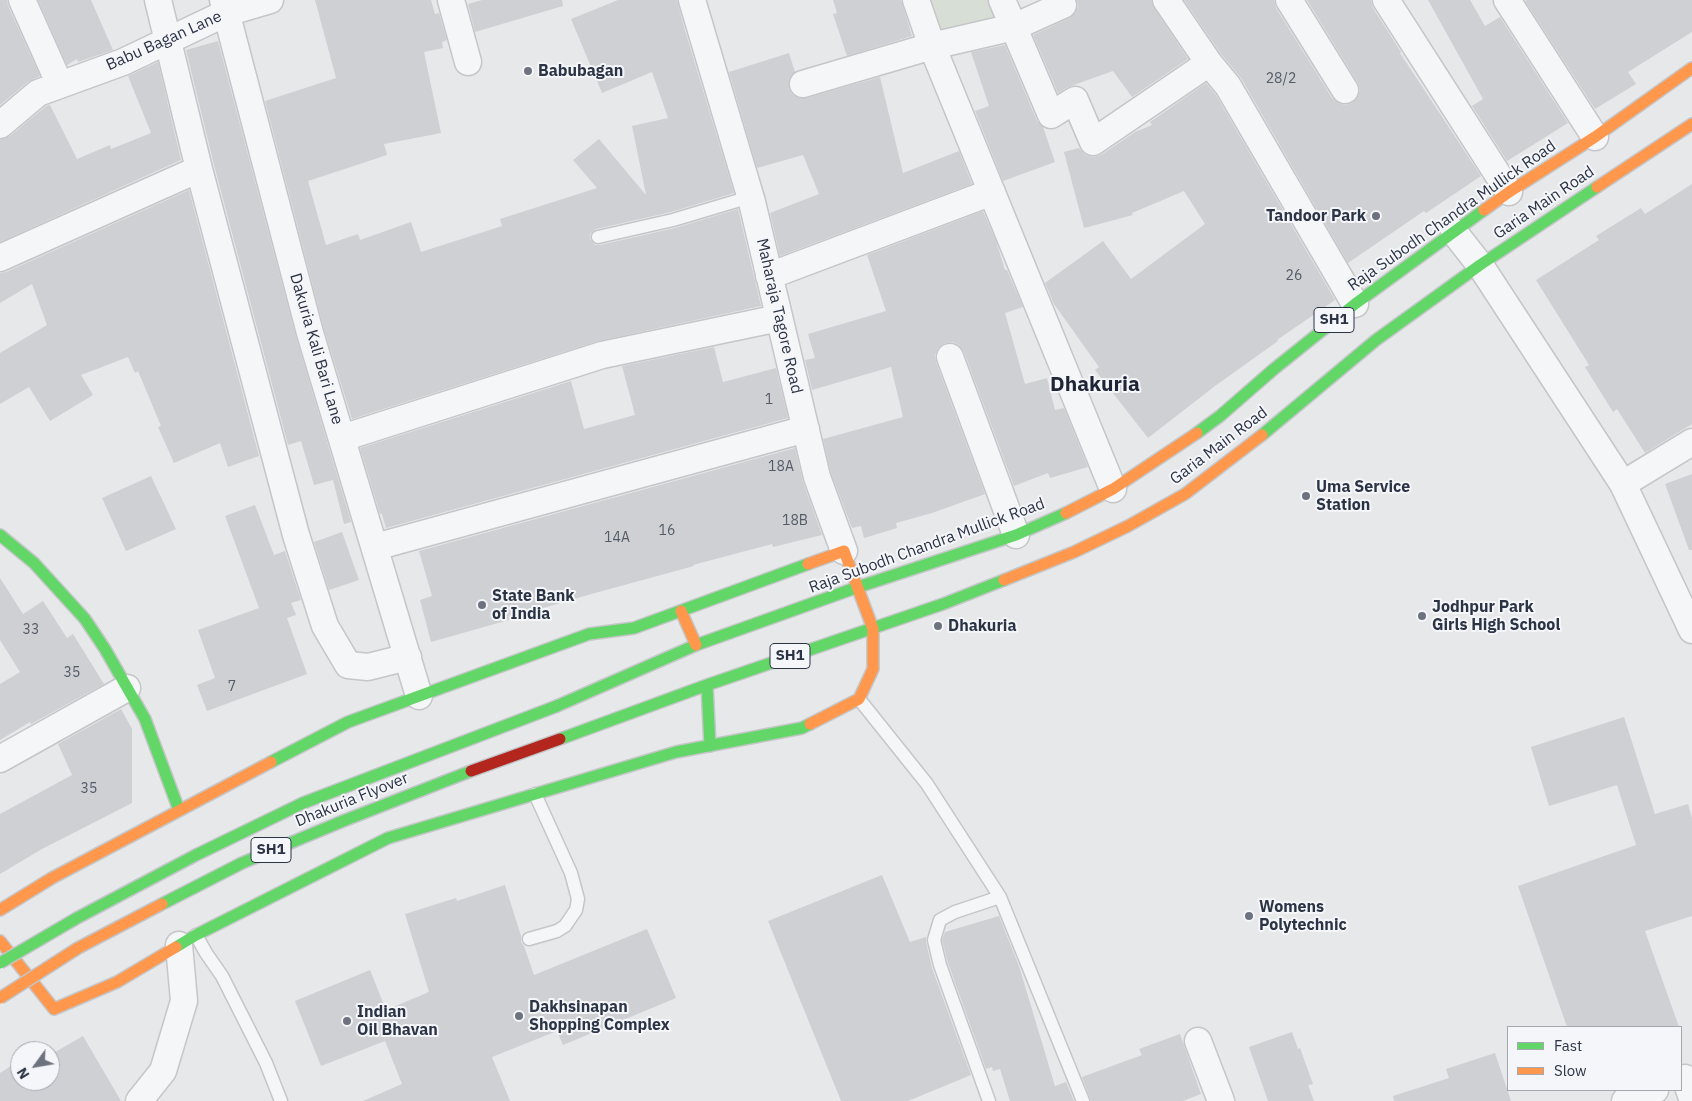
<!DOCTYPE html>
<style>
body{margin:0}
#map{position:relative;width:1692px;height:1101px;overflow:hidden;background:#e6e8ea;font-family:"IBM Plex Sans",sans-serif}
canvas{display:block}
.legend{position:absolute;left:1507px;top:1026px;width:175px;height:65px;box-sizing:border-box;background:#f4f6f9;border:1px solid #a4a8b1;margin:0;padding:6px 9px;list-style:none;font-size:15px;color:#2b3445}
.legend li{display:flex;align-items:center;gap:10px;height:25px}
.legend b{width:25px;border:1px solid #a4a8b1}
.north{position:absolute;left:10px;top:1041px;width:50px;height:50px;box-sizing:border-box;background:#f4f6f9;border:1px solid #a4a8b1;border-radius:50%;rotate:238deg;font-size:14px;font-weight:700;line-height:20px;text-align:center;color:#2b3445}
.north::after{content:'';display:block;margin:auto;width:18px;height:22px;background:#6c737f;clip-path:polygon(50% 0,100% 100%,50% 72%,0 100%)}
</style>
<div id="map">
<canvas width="1692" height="1101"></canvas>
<ul class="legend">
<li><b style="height:6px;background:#63d668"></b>Fast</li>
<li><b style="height:6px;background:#ff974d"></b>Slow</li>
</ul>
<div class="north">N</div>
</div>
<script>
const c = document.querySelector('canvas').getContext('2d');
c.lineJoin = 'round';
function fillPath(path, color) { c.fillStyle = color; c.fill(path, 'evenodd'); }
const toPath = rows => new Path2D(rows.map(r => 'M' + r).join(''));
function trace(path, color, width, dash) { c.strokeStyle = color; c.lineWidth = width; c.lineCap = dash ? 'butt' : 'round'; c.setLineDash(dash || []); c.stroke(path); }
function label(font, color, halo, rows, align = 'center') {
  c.font = font + ' "IBM Plex Sans",sans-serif'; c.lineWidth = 4; c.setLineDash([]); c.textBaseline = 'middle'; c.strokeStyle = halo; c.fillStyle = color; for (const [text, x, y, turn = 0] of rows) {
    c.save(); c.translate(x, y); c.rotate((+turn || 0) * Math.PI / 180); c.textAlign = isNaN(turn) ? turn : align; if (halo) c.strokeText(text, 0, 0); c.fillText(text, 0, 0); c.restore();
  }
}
fillPath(toPath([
 [923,0,997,0,1005,17,934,41]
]), '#d6ded6');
fillPath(toPath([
 [0,0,7,0,8,6,40,76,28,82,0,105],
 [38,0,91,0,113,50,78,62,77,59,67,65],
 [315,0,431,0,435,14,439,13,447,40,442,42,443,48,424,52,441,133,384,144,387,155,308,181,326,245,358,234,360,240,411,222,421,252,502,226,500,219,597,188,573,160,599,139,646,195,632,126,668,118,652,72,602,93,571,19,618,0,677,0,684,27,734,193,671,212,596,229,590,234,590,239,595,245,600,245,675,228,738,209,761,306,598,341,352,419,324,329,265,101,336,78],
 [482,0,562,0,563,6,475,32,468,4],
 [833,0,901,0,912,36,847,56,833,14,837,13],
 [1077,0,1151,0,1154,8,1188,59,1132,97,1113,71,1068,87,1058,93,1033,35,1070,18,1075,13,1078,7],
 [1184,0,1274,0,1276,8,1332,98,1338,103,1345,105,1352,103,1358,97,1360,90,1358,83,1307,0,1371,0,1373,8,1401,52,1400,53,1481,176,1426,213,1424,211,1348,263,1241,78,1221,54],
 [1428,0,1470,0,1485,26,1500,17,1568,123,1507,161,1472,106,1483,99],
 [1527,0,1692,0,1692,32,1628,72,1636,84,1595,109,1525,1],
 [218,41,296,337,351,522,344,524,333,480,314,485,301,441,288,445,214,165,186,50],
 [1005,45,1037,121,1043,127,1055,162,1003,181,975,111,989,106,971,52],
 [789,53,795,72,789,80,789,88,792,94,799,98,807,98,880,77,903,173,959,151,972,184,780,256,770,213,819,194,803,155,757,168,729,72],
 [158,62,181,160,0,242,0,140,10,136,46,106,50,105,77,159,110,145,111,149,151,133,128,76],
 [1206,83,1216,95,1335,300,1277,340,1278,341,1215,386,1148,438,1095,370,1099,367,1054,304,1045,283,1103,241,1131,279,1205,224,1184,191,1132,213,1133,215,1084,228,1064,152,1079,148,1085,155,1093,157,1101,155,1135,132,1152,125,1150,122],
 [1692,184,1692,424,1645,453,1617,409,1613,412,1585,367,1589,365,1536,280,1599,240,1596,236,1641,208,1645,214],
 [189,190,259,456,228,467,220,443,174,463,158,427,161,426,138,371,135,373,128,357,81,375,93,395,50,421,29,387,0,404,0,353,47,325,32,284,0,303,0,273,6,272],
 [983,211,996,241,1005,270,1007,270,1023,307,1005,313,1025,384,1047,378,1055,410,1064,408,1088,467,1050,478,1048,473,1014,486,964,352,959,345,953,342,945,343,938,348,935,355,936,362,985,494,932,513,896,523,897,528,864,538,861,526,852,528,831,473,823,439,903,417,891,367,812,390,805,360,815,358,808,334,886,311,867,255],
 [714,347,723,382,776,368,788,418,386,528,382,514,380,514,360,448,571,381,584,429,635,415,622,366],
 [795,448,803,482,822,535,773,547,772,544,693,565,694,566,595,593,543,608,544,610,431,642,420,600,432,596,419,551],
 [1692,474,1692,550,1689,550,1665,484],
 [151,476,176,529,126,551,102,498],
 [255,505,274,555,285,551,301,600,291,603,296,615,287,618,307,674,207,711,197,685,215,678,198,630,259,608,225,516],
 [342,532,359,580,329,590,314,542],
 [0,578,23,614,43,601,67,638,73,634,104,684,31,724,30,722,0,740,0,684,20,672,0,640],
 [121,709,132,729,132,803,42,849,0,874,0,814,72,775,58,744],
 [1624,717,1655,814,1688,804,1692,818,1692,916,1645,931,1679,1027,1567,1027,1518,886,1636,845,1617,785,1549,806,1531,747],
 [882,875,910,942,926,937,926,942,932,968,971,1075,908,1101,841,1101,768,921],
 [505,885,521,936,521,942,524,946,534,975,647,929,676,998,563,1045,557,1031,492,1057,510,1101,363,1101,402,1084,385,1041,321,1066,295,1001,370,970,386,1010,429,992,405,914,456,898,457,901],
 [999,916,1019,966,1055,1086,1066,1082,1074,1101,1010,1101,1000,1069,993,1071,992,1067,986,1069,948,963,942,940,945,932],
 [1292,1032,1298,1049,1300,1048,1313,1084,1308,1085,1314,1101,1268,1101,1249,1047],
 [1180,1034,1201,1094,1183,1101,1091,1101,1082,1077,1142,1055,1139,1049],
 [83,1036,121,1101,0,1101,0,1073,19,1061,20,1081,50,1081,50,1055],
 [1495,1053,1511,1101,1394,1101,1393,1096,1449,1078,1446,1069]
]), '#ced0d3');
const lane = toPath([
 [598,237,673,220,750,197],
 [859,699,927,784,1000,897,1083,1101],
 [196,935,206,953,222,976,266,1063,281,1101],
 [529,939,557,931,565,926,576,910,578,899,571,873,535,794],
 [989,1101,940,965,934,940,940,920,955,912,1000,897]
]);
const street = toPath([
 [22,0,60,85],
 [158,0,199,169,296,535,325,626,348,665,368,667,408,657],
 [223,0,310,333,419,696],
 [451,0,468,62],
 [692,0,752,202,817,477,844,551],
 [916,0,932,46,1113,489],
 [1002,0,1051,115,1075,100,1093,142,1209,63],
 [1166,0,1209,63,1228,86,1355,304],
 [1289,0,1345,90],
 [1386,0,1509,192],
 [1507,0,1595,137],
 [803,84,932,46,1014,27,1063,5],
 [0,125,38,93,123,62,226,13,270,0],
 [1454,232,1480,265,1623,484,1692,630],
 [0,258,199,169],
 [769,276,992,192],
 [950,357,1016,535],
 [342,438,602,355,779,318],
 [1623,484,1692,442],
 [375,547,806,429],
 [0,759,127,688],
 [1198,1041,1221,1101],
 [1685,1078,1692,1098],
 [139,1101,163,1071,184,1001,179,945],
 [1625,1101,1655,1090]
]);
const fast = toPath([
 [1197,433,1220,416,1274,369,1355,304,1484,210],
 [1262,435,1376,340,1480,265,1597,187],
 [0,535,34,563,85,619,105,649,145,719,179,810],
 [707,685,710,746],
 [557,706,696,645,858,587,1016,535,1066,513],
 [560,739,707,685,943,604,1004,580],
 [271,762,348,722,589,634,634,628,808,564],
 [176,947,196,935,388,838,676,752,802,728,810,724]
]);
const slow = toPath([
 [1597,187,1692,124],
 [1484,210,1509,192,1595,137,1692,68],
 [1066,513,1113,489,1197,433],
 [808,564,844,551,873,629,873,669,859,699,810,724],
 [1004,580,1074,552,1128,526,1185,494,1262,435],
 [681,611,696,645],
 [0,910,52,878,271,762],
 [0,941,54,1009,117,982,176,947]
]);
trace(lane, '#c4c6c8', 15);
trace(street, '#c4c6c8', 29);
trace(fast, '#c4c6c8', 14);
trace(slow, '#c4c6c8', 14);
trace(lane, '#f5f6f7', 12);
trace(street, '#f5f6f7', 26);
trace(fast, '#63d668', 11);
trace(slow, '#ff974d', 11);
const fastBridge = toPath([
 [162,904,242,863,343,821,471,771],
 [0,963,77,918,196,855,303,803,557,706]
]);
const slowBridge = toPath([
 [0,998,78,948,162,904]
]);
const jamBridge = toPath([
 [471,771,560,739]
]);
trace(fastBridge, '#c2c5c8', 14, []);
trace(slowBridge, '#c2c5c8', 14, []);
trace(jamBridge, '#c2c5c8', 14, []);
trace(fastBridge, '#63d668', 11);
trace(slowBridge, '#ff974d', 11);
trace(jamBridge, '#b3261e', 11);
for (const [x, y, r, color] of [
 [528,71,5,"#6c737f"],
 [1376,216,5,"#6c737f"],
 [1306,496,5,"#6c737f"],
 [482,605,5,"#6c737f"],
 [1422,616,5,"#6c737f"],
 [938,626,5,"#6c737f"],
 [1249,916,5,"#6c737f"],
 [519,1016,5,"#6c737f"],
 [347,1021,5,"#6c737f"]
]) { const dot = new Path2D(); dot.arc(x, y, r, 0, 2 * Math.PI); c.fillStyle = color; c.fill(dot); trace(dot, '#f4f6f9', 2); }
label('14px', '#545c69', null, [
 ["28/2",1281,79],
 ["26",1294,276],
 ["1",769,400],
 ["18A",781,467],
 ["18B",795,521],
 ["16",667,531],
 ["14A",617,538],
 ["33",31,630],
 ["35",72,673],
 ["7",232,687],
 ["35",89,789]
]);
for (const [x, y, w] of [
 [1334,320,40],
 [790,656,40],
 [271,850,40]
]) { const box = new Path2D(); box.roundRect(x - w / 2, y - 12.5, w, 25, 4); c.fillStyle = '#f4f6f9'; c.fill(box); trace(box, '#2b3445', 1); }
label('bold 15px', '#2b3445', null, [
 ["SH1",1334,320],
 ["SH1",790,656],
 ["SH1",271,850]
]);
label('16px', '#2b3445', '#f4f6f9', [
 ["Babu Bagan Lane",164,41,-24],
 ["Garia Main Road",1544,203,-34],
 ["Raja Subodh Chandra Mullick Road",1452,216,-35],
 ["Maharaja Tagore Road",779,316,77],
 ["Dakuria Kali Bari Lane",316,349,74],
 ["Garia Main Road",1219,446,-37],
 ["Raja Subodh Chandra Mullick Road",927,546,-20],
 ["Dhakuria Flyover",352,800,-22]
]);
label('bold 16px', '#2b3445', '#f4f6f9', [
 ["Babubagan",538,71],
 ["Tandoor Park",1366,216,"right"],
 ["Uma Service",1316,487],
 ["Station",1316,505],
 ["State Bank",492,596],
 ["of India",492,614],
 ["Jodhpur Park",1432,607],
 ["Girls High School",1432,625],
 ["Dhakuria",948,626],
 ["Womens",1259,907],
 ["Polytechnic",1259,925],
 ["Dakhsinapan",529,1007],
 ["Shopping Complex",529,1025],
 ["Indian",357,1012],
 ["Oil Bhavan",357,1030]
], 'left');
label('bold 21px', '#1d2536', '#f4f6f9', [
 ["Dhakuria",1095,385]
]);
</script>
